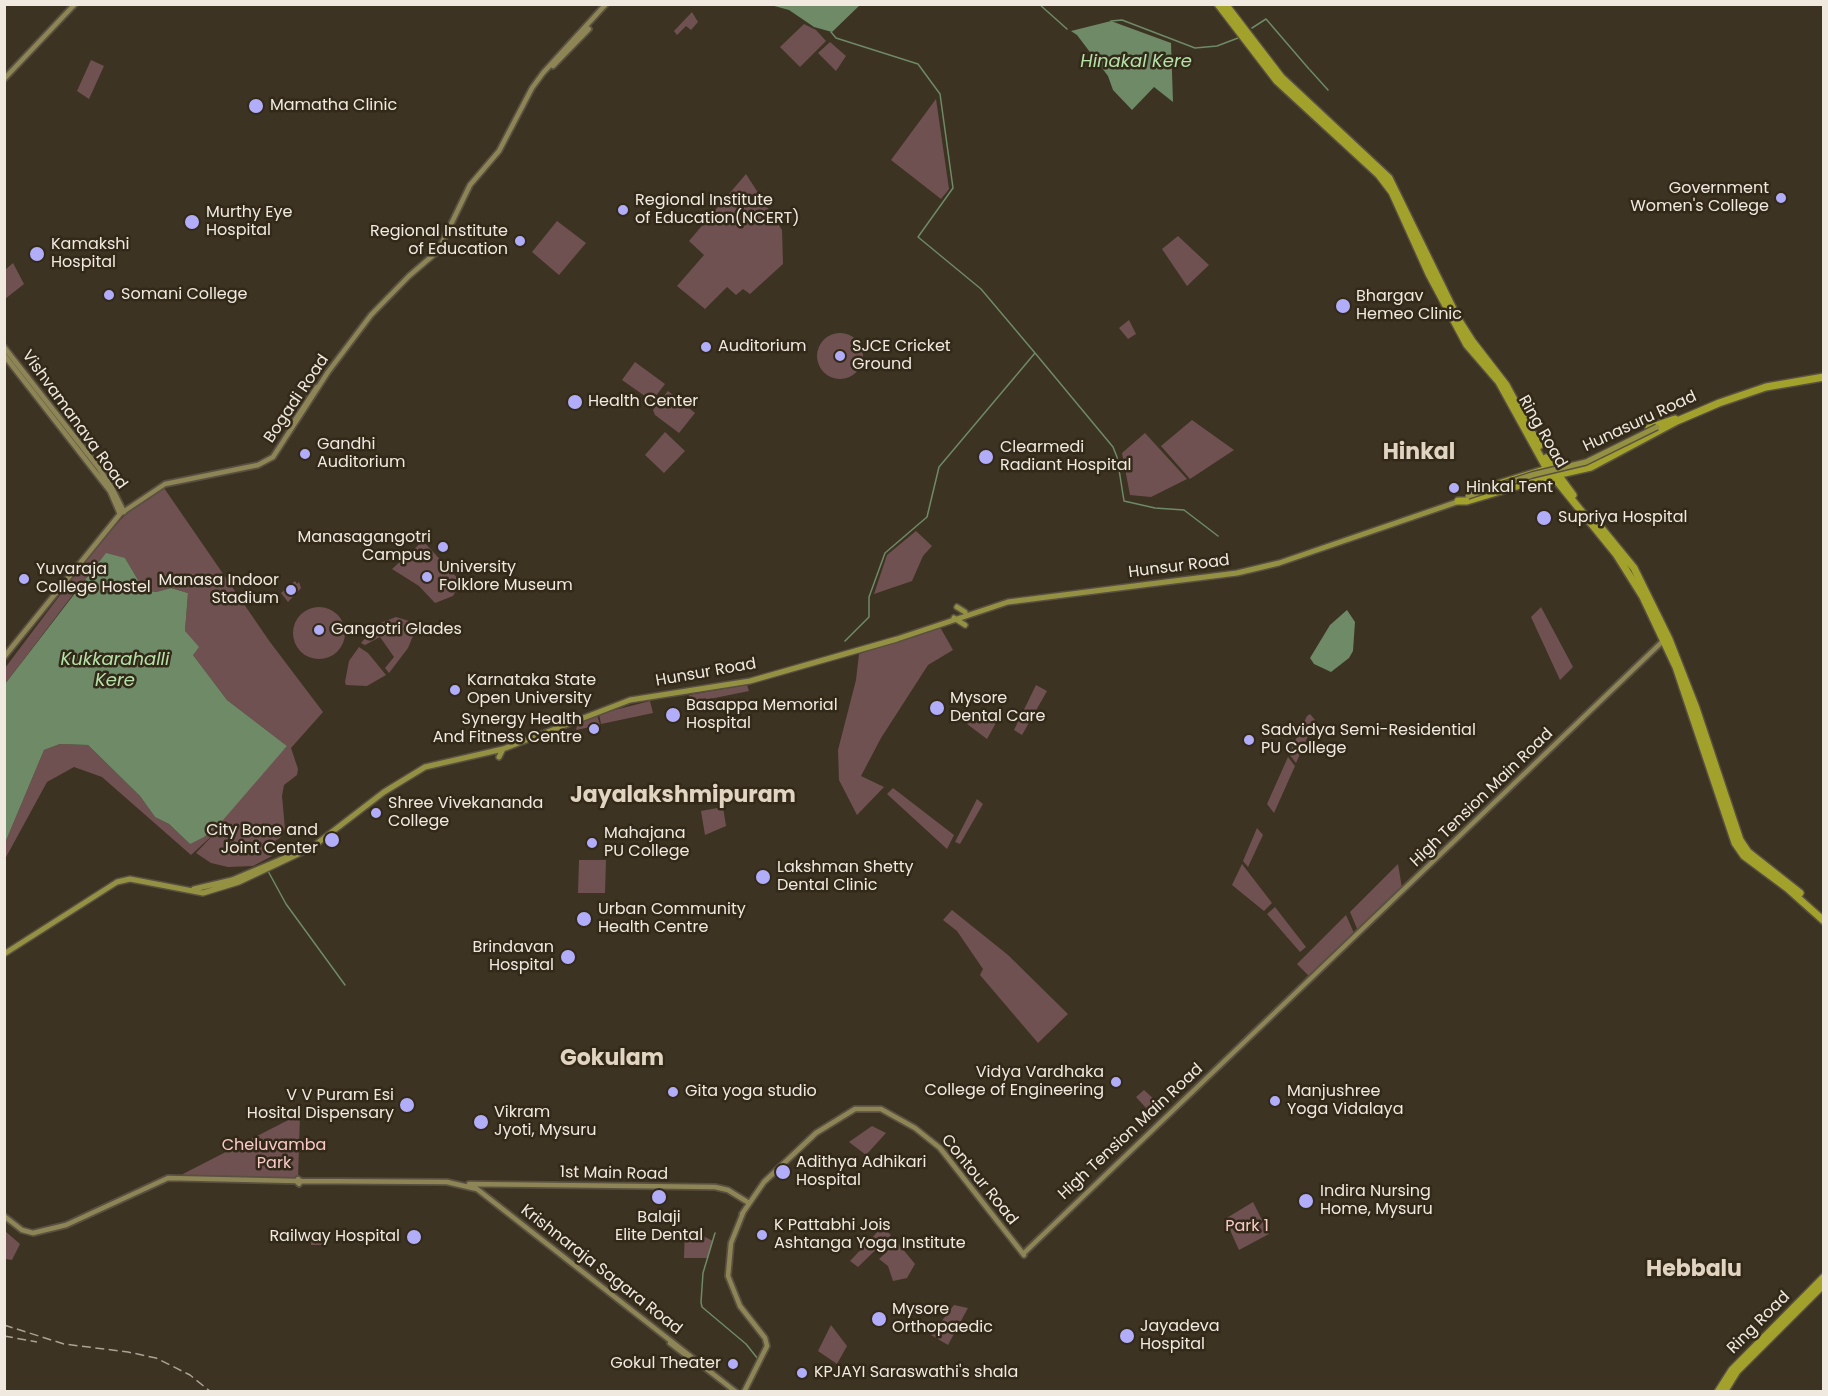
<!DOCTYPE html>
<style>
body{margin:0}
#map{position:relative;width:1828px;height:1396px;overflow:hidden;background:#3d3322;font-family:Poppins,sans-serif}
canvas{display:block}
.frame{position:absolute;inset:0;border:6px solid #f0e9df;pointer-events:none}
</style>
<div id="map">
<canvas width="1828" height="1396"></canvas>
<div class="frame"></div>
</div>
<script>
const c = document.querySelector('canvas').getContext('2d');
c.lineJoin = 'round';
function fillPath(path, color) { c.fillStyle = color; c.fill(path, 'evenodd'); }
const toPath = rows => new Path2D(rows.map(r => 'M' + r).join(''));
function trace(path, color, width, dash) { c.strokeStyle = color; c.lineWidth = width; c.lineCap = dash ? 'butt' : 'round'; c.setLineDash(dash || []); c.stroke(path); }
function label(font, color, halo, rows, align = 'center') {
  c.font = font + ' Poppins,sans-serif'; c.lineWidth = 5; c.setLineDash([]); c.textBaseline = 'middle'; c.strokeStyle = halo; c.fillStyle = color; for (const [text, x, y, turn = 0] of rows) {
    c.save(); c.translate(x, y); c.rotate((+turn || 0) * Math.PI / 180); c.textAlign = isNaN(turn) ? turn : align; if (halo) c.strokeText(text, 0, 0); c.fillText(text, 0, 0); c.restore();
  }
}
fillPath(toPath([
 [692,12,698,22,691,30,686,26,677,35,674,31],
 [804,24,816,30,826,41,800,67,780,47],
 [830,42,846,56,836,71,818,53],
 [91,60,104,66,89,99,77,91],
 [936,99,949,189,941,199,891,160],
 [746,174,782,230,783,264,750,294,743,289,736,295,727,287,705,309,677,286,704,255,689,241],
 [557,221,586,243,559,275,532,252],
 [1178,236,1209,265,1187,286,1162,249],
 [13,263,24,284,5,299,5,270],
 [1129,320,1136,334,1128,339,1119,328],
 '817 356a23 23 0 1 1 46 0a23 23 0 1 1-46 0Z',
 [635,362,665,384,652,401,622,380],
 [668,391,695,413,679,433,655,415,653,410],
 [1192,420,1234,450,1190,479,1161,446],
 [665,432,685,451,664,473,645,455],
 [1145,433,1187,479,1151,497,1130,495,1122,453],
 [164,488,270,642,323,712,291,748,298,769,297,775,284,785,282,796,285,829,281,837,266,847,272,856,253,866,228,867,211,863,196,853,216,832,191,855,102,777,74,767,47,782,5,859,5,843,44,750,60,744,88,745,140,796,155,817,169,824,190,844,287,746,227,700,193,655,185,631,188,593,171,588,156,592,144,590,125,558,78,588,5,684,5,668,100,542,127,513],
 [916,531,932,546,923,556,912,581,874,594,887,555],
 [423,541,461,582,453,596,435,603,419,586,392,569],
 [295,581,297,584,299,582,301,588,288,602,281,593],
 '293 633a26 26 0 1 1 52 0a26 26 0 1 1-52 0Z',
 [1541,607,1573,667,1560,680,1531,617],
 [396,617,409,621,413,636,408,648,389,673,385,668,394,657,380,637,365,645,361,643,378,624],
 [940,627,953,650,928,665,881,738,861,776,884,787,857,815,839,780,838,750,856,680,859,654],
 [359,647,368,653,386,675,367,686,346,685,345,682,349,661],
 [747,685,749,691,690,703,689,695],
 [1036,685,1047,691,1022,735,1014,730],
 [650,701,653,713,601,724,599,714],
 [977,712,997,721,987,739,967,724],
 [1310,714,1315,720,1296,763,1289,754,1307,716],
 [597,715,600,725,576,730,578,722],
 [1288,757,1295,766,1274,813,1267,804],
 [893,788,954,835,947,849,887,794],
 [977,799,983,804,960,844,955,842],
 [723,807,726,826,705,835,701,811],
 [1257,828,1263,835,1248,867,1243,861],
 [579,860,606,860,605,893,578,893],
 [1242,864,1272,903,1264,911,1232,885],
 [1398,864,1402,888,1358,931,1350,912],
 [1275,907,1306,947,1300,952,1267,914],
 [952,910,1008,955,1068,1014,1038,1043,980,975,983,969,957,931,943,920],
 [1346,915,1354,933,1309,976,1297,964],
 [1144,1090,1156,1101,1147,1109,1136,1097],
 [300,1114,298,1179,177,1177],
 [872,1126,886,1133,866,1155,849,1142],
 [1253,1202,1269,1234,1239,1250,1225,1219],
 [685,1227,713,1241,708,1258,684,1258],
 [882,1227,891,1235,858,1267,850,1261],
 [5,1231,20,1244,12,1260,5,1259],
 [312,1231,326,1231,325,1245,311,1245],
 [897,1242,915,1264,907,1278,893,1281,888,1266,879,1259],
 [954,1305,968,1308,948,1345,931,1335],
 [831,1325,847,1346,837,1364,818,1351]
]), '#705151');
fillPath(toPath([
 [767,4,860,4,860,5,832,32,814,27,789,10],
 [1111,21,1171,43,1173,102,1154,87,1132,110,1113,90,1108,76,1077,35,1071,31],
 [106,553,125,558,144,590,156,592,171,588,188,593,185,631,199,647,193,655,227,700,287,746,223,820,204,837,190,844,169,824,155,817,140,796,88,745,60,744,44,750,5,843,5,684],
 [1347,610,1355,622,1353,651,1349,658,1331,672,1314,664,1310,658,1330,625]
]), '#6e8a67');
trace(toPath([
 [1039,4,1067,29],
 [1111,21,1122,20,1195,48,1217,46,1238,38],
 [1252,28,1266,19,1309,69],
 [831,32,836,38,918,64,940,94,953,188,918,237,981,289,1035,353,939,467,927,517,885,553,869,597,869,617,845,641],
 [1310,70,1328,90],
 [1035,353,1113,447,1117,457,1124,501,1155,508,1184,510,1218,536],
 [268,871,286,904,345,985],
 [715,1233,703,1273,701,1302,702,1307,746,1344,758,1359,741,1392]
]), '#6e8a67', 1.5);
const secondary = toPath([
 [553,66,589,29],
 [4,79,75,4],
 [4,347,98,467,112,488,124,512],
 [4,355,110,491,120,514],
 [295,420,317,387],
 [4,657,120,514,165,484,258,465,273,457,328,372,371,315,409,276,438,251,470,185,499,151,532,88,543,73,606,4],
 [298,1179,301,1181,299,1184,297,1182,298,1179],
 [301,1181,447,1182,477,1189,736,1392],
 [469,1184,715,1187,728,1190,749,1203],
 [743,1213,731,1243,728,1276,740,1306,765,1338,767,1346,744,1392],
 [742,1214,764,1182,816,1133,855,1109,881,1109,915,1128,940,1148,1024,1255],
 [4,1216,22,1230,33,1233,66,1225,168,1178,297,1181],
 [1023,1254,1664,640],
 [670,1343,687,1356]
]);
const primary = toPath([
 [957,607,965,612],
 [954,618,965,625],
 [499,757,503,749],
 [194,889,232,880,287,857],
 [4,954,117,882,130,879,203,893,239,882,311,848,384,792,425,767,503,749,630,700,750,681,897,639,1008,602,1237,573,1279,563,1460,501]
]);
const highway = toPath([
 [1218,4,1277,81,1379,175,1392,192,1429,274,1467,345,1499,382,1547,469,1616,554,1643,597,1676,667,1735,843,1744,856,1787,888,1824,921],
 [1225,4,1281,77,1389,178,1458,319,1472,341,1506,385,1539,446],
 [1649,428,1675,419],
 [1546,458,1573,495],
 [1498,484,1550,468],
 [1458,501,1467,501,1547,477,1591,467,1677,421,1719,403,1766,387,1824,377],
 [1598,524,1634,568,1669,639,1696,708,1740,840,1748,852,1800,893],
 [1718,1392,1732,1370,1824,1277],
 [1724,1392,1737,1371,1824,1284]
]);
trace(secondary, '#595042', 8);
trace(primary, '#595042', 8);
trace(highway, '#595042', 10);
trace(secondary, '#8d8555', 4.5);
trace(primary, '#959143', 5);
trace(highway, '#a1a12c', 7);
trace(toPath([
 [4,1325,64,1344,128,1352,156,1358,190,1375,211,1392],
 [4,1336,37,1342]
]), '#aba296', 1.5, [9, 4.5]);
const primaryBridge = toPath([
 [1468,496,1532,475,1586,462,1657,427]
]);
trace(primaryBridge, '#595042', 8, []);
trace(primaryBridge, '#959143', 5);
for (const [x, y, r, color] of [
 [256,106,8,"#b2adf9"],
 [1781,198,6,"#b2adf9"],
 [623,210,6,"#b2adf9"],
 [192,222,8,"#b2adf9"],
 [520,241,6,"#b2adf9"],
 [37,254,8,"#b2adf9"],
 [109,295,6,"#b2adf9"],
 [1343,306,8,"#b2adf9"],
 [706,347,6,"#b2adf9"],
 [840,356,6,"#b2adf9"],
 [575,402,8,"#b2adf9"],
 [305,454,6,"#b2adf9"],
 [986,457,8,"#b2adf9"],
 [1454,488,6,"#b2adf9"],
 [1544,518,8,"#b2adf9"],
 [443,547,6,"#b2adf9"],
 [427,577,6,"#b2adf9"],
 [24,579,6,"#b2adf9"],
 [291,590,6,"#b2adf9"],
 [319,630,6,"#b2adf9"],
 [455,690,6,"#b2adf9"],
 [937,708,8,"#b2adf9"],
 [673,715,8,"#b2adf9"],
 [594,729,6,"#b2adf9"],
 [1249,740,6,"#b2adf9"],
 [376,813,6,"#b2adf9"],
 [332,840,8,"#b2adf9"],
 [592,843,6,"#b2adf9"],
 [763,877,8,"#b2adf9"],
 [584,919,8,"#b2adf9"],
 [568,957,8,"#b2adf9"],
 [1116,1082,6,"#b2adf9"],
 [673,1092,6,"#b2adf9"],
 [1275,1101,6,"#b2adf9"],
 [407,1105,8,"#b2adf9"],
 [481,1122,8,"#b2adf9"],
 [783,1172,8,"#b2adf9"],
 [659,1197,8,"#b2adf9"],
 [1306,1201,8,"#b2adf9"],
 [762,1235,6,"#b2adf9"],
 [414,1237,8,"#b2adf9"],
 [879,1319,8,"#b2adf9"],
 [1127,1336,8,"#b2adf9"],
 [733,1364,6,"#b2adf9"],
 [802,1373,6,"#b2adf9"]
]) { const dot = new Path2D(); dot.arc(x, y, r, 0, 2 * Math.PI); c.fillStyle = color; c.fill(dot); trace(dot, '#332919', 2); }
label('16px', '#f0e9df', '#332919', [
 ["Mamatha Clinic",270,106],
 ["Government",1769,189,"right"],
 ["Women's College",1769,207,"right"],
 ["Regional Institute",635,201],
 ["of Education(NCERT)",635,219],
 ["Murthy Eye",206,213],
 ["Hospital",206,231],
 ["Regional Institute",508,232,"right"],
 ["of Education",508,250,"right"],
 ["Kamakshi",51,245],
 ["Hospital",51,263],
 ["Somani College",121,295],
 ["Bhargav",1356,297],
 ["Hemeo Clinic",1356,315],
 ["Auditorium",718,347],
 ["SJCE Cricket",852,347],
 ["Ground",852,365],
 ["Health Center",588,402],
 ["Gandhi",317,445],
 ["Auditorium",317,463],
 ["Clearmedi",1000,448],
 ["Radiant Hospital",1000,466],
 ["Hinkal Tent",1466,488],
 ["Supriya Hospital",1558,518],
 ["Manasagangotri",431,538,"right"],
 ["Campus",431,556,"right"],
 ["University",439,568],
 ["Folklore Museum",439,586],
 ["Yuvaraja",36,570],
 ["College Hostel",36,588],
 ["Manasa Indoor",279,581,"right"],
 ["Stadium",279,599,"right"],
 ["Gangotri Glades",331,630],
 ["Karnataka State",467,681],
 ["Open University",467,699],
 ["Mysore",950,699],
 ["Dental Care",950,717],
 ["Basappa Memorial",686,706],
 ["Hospital",686,724],
 ["Synergy Health",582,720,"right"],
 ["And Fitness Centre",582,738,"right"],
 ["Sadvidya Semi-Residential",1261,731],
 ["PU College",1261,749],
 ["Shree Vivekananda",388,804],
 ["College",388,822],
 ["City Bone and",318,831,"right"],
 ["Joint Center",318,849,"right"],
 ["Mahajana",604,834],
 ["PU College",604,852],
 ["Lakshman Shetty",777,868],
 ["Dental Clinic",777,886],
 ["Urban Community",598,910],
 ["Health Centre",598,928],
 ["Brindavan",554,948,"right"],
 ["Hospital",554,966,"right"],
 ["Vidya Vardhaka",1104,1073,"right"],
 ["College of Engineering",1104,1091,"right"],
 ["Gita yoga studio",685,1092],
 ["Manjushree",1287,1092],
 ["Yoga Vidalaya",1287,1110],
 ["V V Puram Esi",394,1096,"right"],
 ["Hosital Dispensary",394,1114,"right"],
 ["Vikram",494,1113],
 ["Jyoti, Mysuru",494,1131],
 ["Adithya Adhikari",796,1163],
 ["Hospital",796,1181],
 ["Indira Nursing",1320,1192],
 ["Home, Mysuru",1320,1210],
 ["Balaji",659,1218,"center"],
 ["Elite Dental",659,1236,"center"],
 ["K Pattabhi Jois",774,1226],
 ["Ashtanga Yoga Institute",774,1244],
 ["Railway Hospital",400,1237,"right"],
 ["Mysore",892,1310],
 ["Orthopaedic",892,1328],
 ["Jayadeva",1140,1327],
 ["Hospital",1140,1345],
 ["Gokul Theater",721,1364,"right"],
 ["KPJAYI Saraswathi's shala",814,1373]
], 'left');
label('16px', '#f0e9df', '#332919', [
 ["Bogadi Road",297,399,-56],
 ["Vishvamanava Road",74,420,54],
 ["Hunasuru Road",1640,422,-25],
 ["Ring Road",1542,432,60],
 ["Hunsur Road",1179,567,-7],
 ["Hunsur Road",706,673,-10],
 ["High Tension Main Road",1482,798,-44],
 ["High Tension Main Road",1131,1132,-43],
 ["1st Main Road",614,1174,1],
 ["Contour Road",979,1180,51],
 ["Krishnaraja Sagara Road",601,1270,38],
 ["Ring Road",1759,1323,-45]
]);
label('16px', '#facaca', '#332919', [
 ["Cheluvamba",274,1146],
 ["Park",274,1164],
 ["Park 1",1247,1227]
]);
label('italic 18px', '#b4e2a8', '#332919', [
 ["Hinakal Kere",1136,62],
 ["Kukkarahalli",115,660],
 ["Kere",115,681]
]);
label('bold 22px', '#e1d4c0', '#332919', [
 ["Hinkal",1419,453],
 ["Jayalakshmipuram",683,796],
 ["Gokulam",612,1059],
 ["Hebbalu",1694,1270]
]);
</script>
